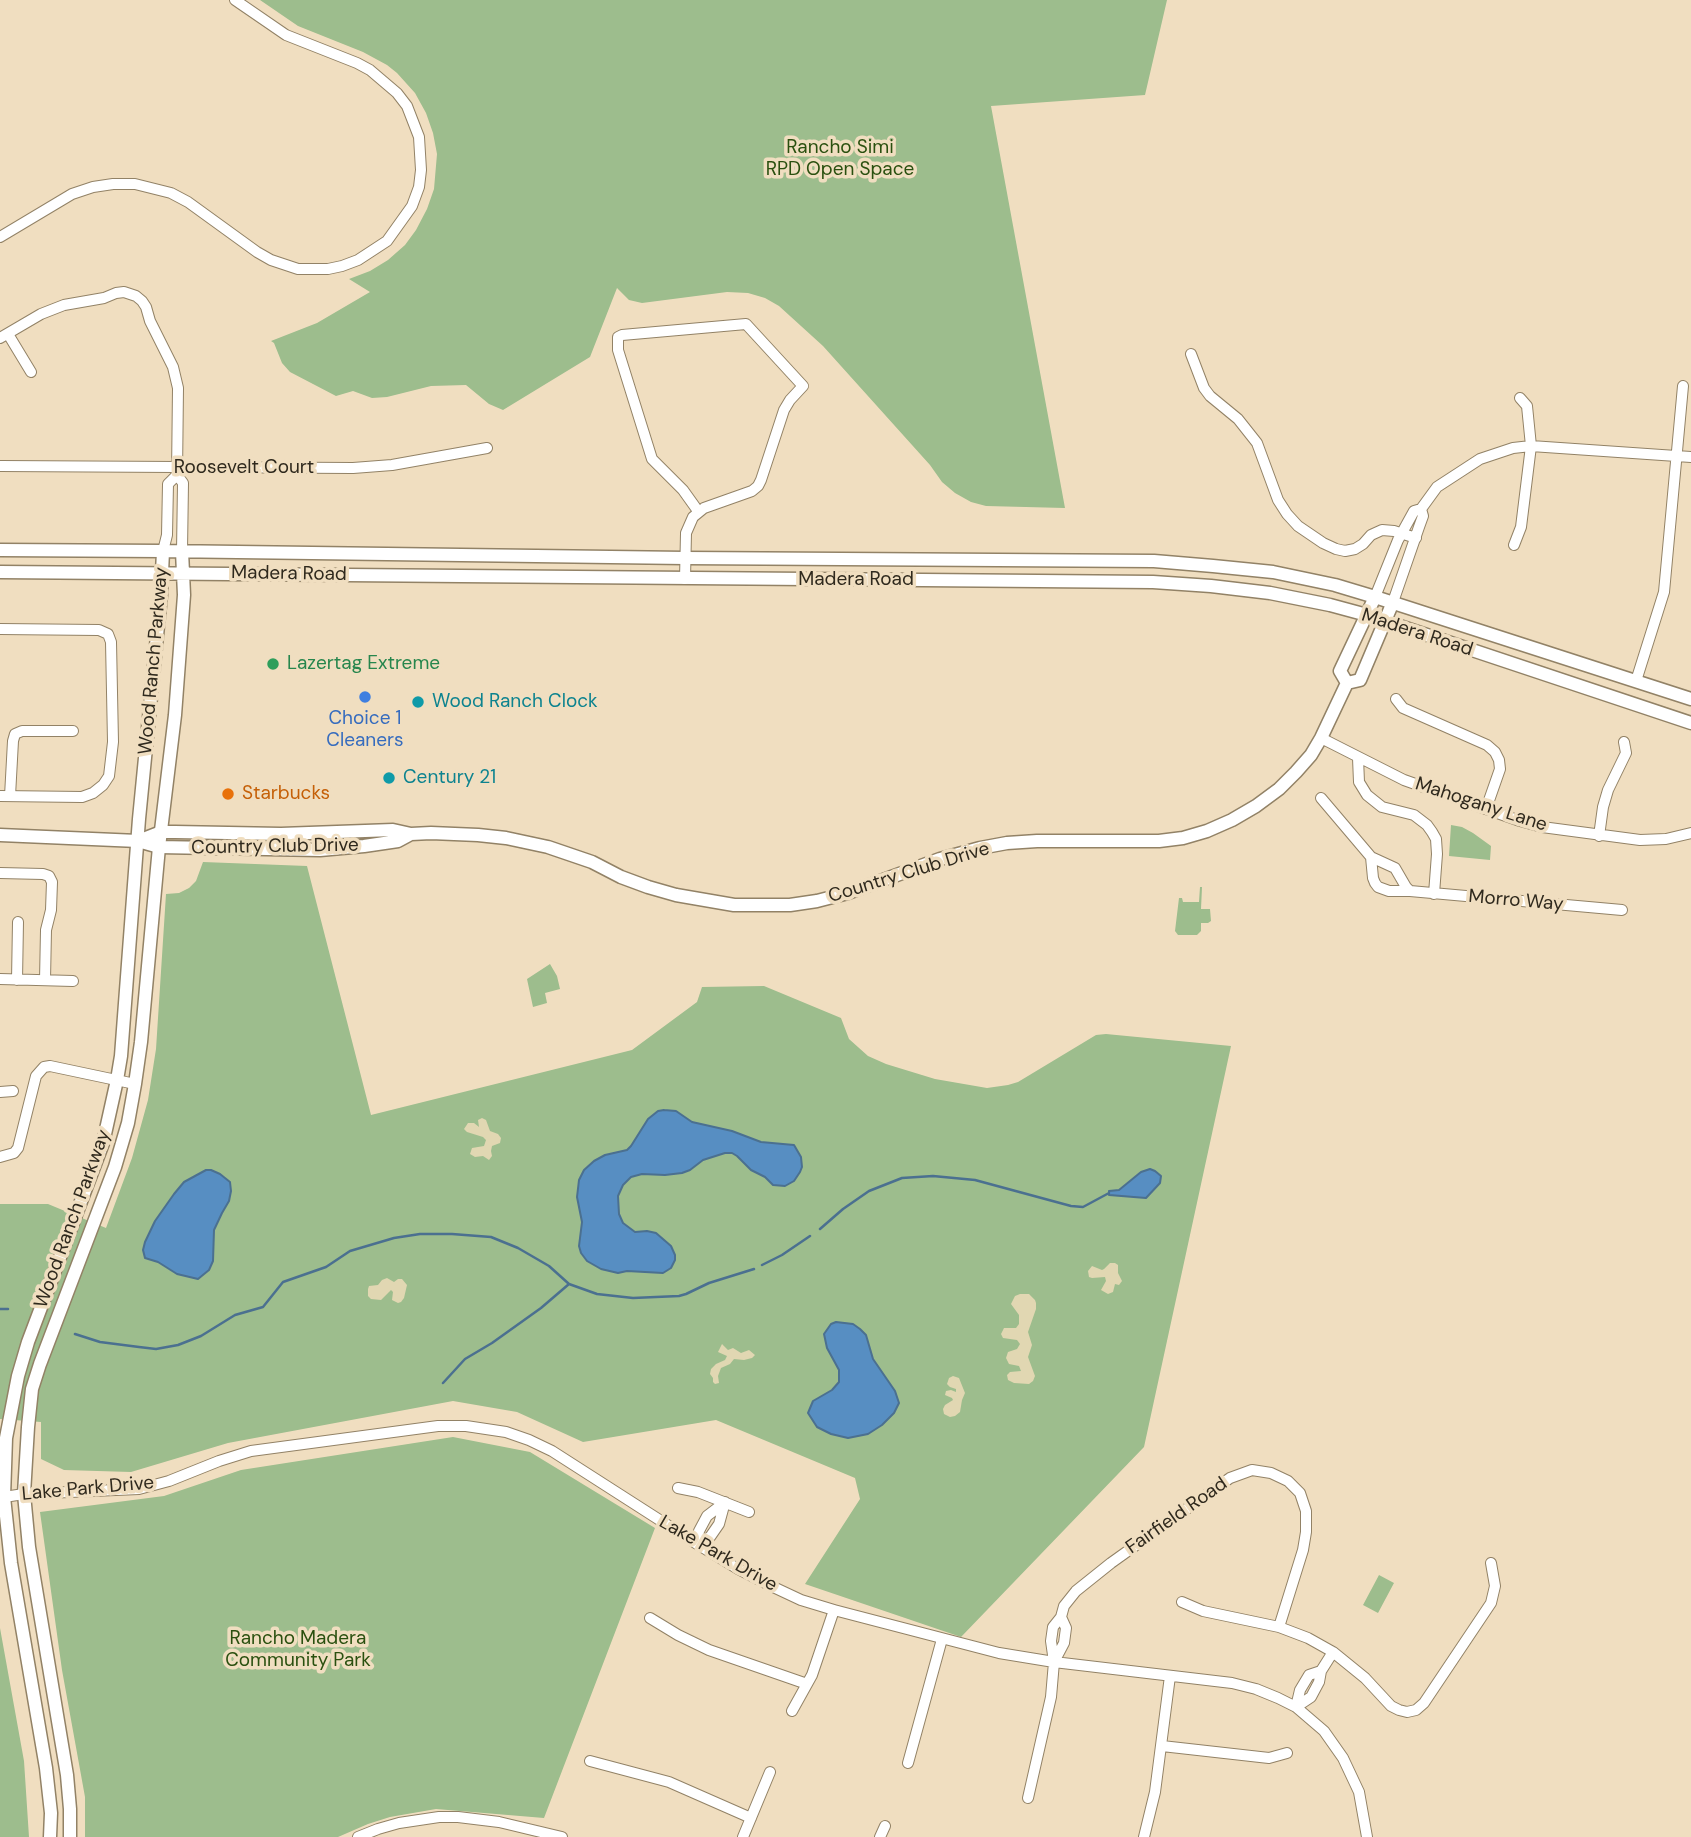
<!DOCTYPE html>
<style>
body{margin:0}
canvas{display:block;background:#f0dec0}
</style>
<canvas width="1691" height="1837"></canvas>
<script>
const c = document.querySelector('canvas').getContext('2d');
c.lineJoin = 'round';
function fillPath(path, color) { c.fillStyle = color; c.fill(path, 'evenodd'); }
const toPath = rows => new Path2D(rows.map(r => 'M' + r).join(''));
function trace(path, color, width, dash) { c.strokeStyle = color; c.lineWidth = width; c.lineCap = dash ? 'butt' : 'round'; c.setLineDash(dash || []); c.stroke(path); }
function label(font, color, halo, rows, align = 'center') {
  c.font = font + ' "DM Sans",sans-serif'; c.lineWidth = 7; c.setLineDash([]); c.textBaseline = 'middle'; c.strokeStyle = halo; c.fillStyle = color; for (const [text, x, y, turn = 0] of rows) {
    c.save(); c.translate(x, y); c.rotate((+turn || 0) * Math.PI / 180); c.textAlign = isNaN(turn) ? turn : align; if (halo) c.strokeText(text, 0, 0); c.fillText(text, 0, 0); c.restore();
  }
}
fillPath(toPath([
 [260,0,1167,0,1145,95,991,106,1065,508,986,506,971,502,955,493,942,482,930,465,823,346,779,306,765,298,748,293,727,292,642,303,629,300,617,288,590,357,503,410,489,404,466,385,431,386,387,397,372,398,353,391,336,396,290,372,282,363,274,343,271,341,317,323,370,292,349,279,370,271,388,260,405,245,416,230,427,209,434,189,437,154,433,133,426,113,415,93,397,73,387,65,363,52,298,26],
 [1451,825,1462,827,1473,833,1491,846,1490,860,1449,856],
 [203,862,307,866,371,1115,632,1050,697,1002,702,987,764,986,841,1018,849,1039,868,1056,886,1064,935,1079,987,1088,1008,1085,1018,1082,1096,1035,1106,1034,1231,1046,1144,1447,961,1637,805,1584,860,1499,855,1478,716,1420,583,1442,517,1412,453,1401,228,1443,131,1472,64,1470,41,1459,41,1422,0,1419,0,1204,48,1204,106,1228,132,1158,148,1100,156,1049,166,894,179,893,189,888,196,881],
 [1200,887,1202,887,1201,909,1210,909,1211,921,1208,923,1201,923,1201,931,1197,935,1178,935,1175,931,1179,898,1182,898,1183,902,1199,902],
 [550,964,557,976,560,989,545,993,547,1003,533,1007,527,979],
 [453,1437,530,1452,655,1528,544,1818,436,1809,390,1817,368,1824,338,1837,85,1837,85,1797,62,1670,40,1512,164,1496,241,1470],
 [1379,1575,1394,1583,1378,1613,1363,1605],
 [0,1628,24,1761,29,1837,0,1837]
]), '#9dbd8d');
fillPath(toPath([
 [482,1118,486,1120,490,1131,498,1134,501,1138,500,1143,492,1146,491,1151,492,1156,489,1160,483,1156,475,1157,470,1154,472,1148,484,1146,486,1140,483,1137,467,1132,464,1129,468,1123,474,1123,479,1127,478,1120],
 [1110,1263,1115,1263,1118,1265,1118,1273,1122,1281,1119,1285,1115,1284,1113,1292,1108,1294,1101,1290,1106,1281,1105,1277,1092,1278,1089,1277,1088,1271,1092,1266,1102,1270,1104,1269],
 [387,1278,394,1282,398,1279,402,1279,407,1285,404,1298,401,1302,398,1303,392,1300,393,1292,391,1290,381,1300,371,1299,368,1296,368,1289,369,1286,378,1285,382,1280],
 [1020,1294,1029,1294,1035,1300,1036,1303,1036,1309,1028,1332,1032,1345,1028,1357,1035,1376,1033,1381,1029,1384,1014,1383,1008,1380,1007,1375,1010,1372,1021,1371,1019,1366,1009,1364,1006,1358,1008,1352,1017,1349,1020,1344,1017,1340,1003,1338,1001,1334,1004,1328,1016,1328,1019,1324,1019,1315,1011,1304,1015,1296],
 [722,1344,728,1350,733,1348,741,1353,749,1350,755,1355,752,1358,744,1360,734,1359,730,1364,721,1368,718,1376,719,1383,715,1384,713,1382,713,1378,710,1374,711,1369,716,1364,725,1360,727,1356,718,1352],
 [953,1376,959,1378,965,1393,962,1400,960,1412,955,1416,950,1417,944,1414,943,1409,945,1405,953,1400,952,1398,945,1395,946,1391,951,1390,956,1392,956,1389,950,1387,947,1384,949,1378]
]), '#e1d7b2');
const water = toPath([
 [664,1110,676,1111,692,1122,732,1131,761,1142,794,1145,801,1157,802,1167,800,1172,794,1181,785,1186,773,1185,765,1177,751,1170,737,1156,732,1153,725,1153,703,1160,690,1170,682,1173,665,1175,642,1174,631,1177,623,1185,618,1196,619,1214,623,1223,635,1232,647,1231,656,1233,671,1246,675,1255,675,1260,671,1268,663,1273,627,1271,618,1273,601,1269,587,1261,581,1253,579,1246,582,1222,577,1197,579,1180,584,1170,594,1161,605,1155,627,1150,631,1146,648,1119,658,1111,664,1110],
 [1150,1169,1155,1171,1161,1176,1160,1183,1146,1198,1109,1195,1109,1191,1119,1190,1141,1172,1150,1169],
 [206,1170,211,1170,220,1174,230,1182,231,1191,229,1201,222,1213,214,1230,213,1261,209,1270,198,1279,177,1274,158,1262,145,1258,143,1250,145,1242,155,1221,174,1194,184,1182,206,1170],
 [836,1322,853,1324,860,1329,866,1335,873,1359,895,1391,899,1403,894,1413,882,1425,868,1434,848,1438,831,1434,817,1427,808,1413,813,1401,832,1390,839,1382,839,1370,827,1348,824,1334,831,1324,836,1322]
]);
fillPath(water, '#578ec2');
trace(water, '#4b7090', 2);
trace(toPath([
 [820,1229,843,1209,869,1191,902,1178,933,1176,975,1180,1071,1206,1083,1207,1109,1193],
 [762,1265,782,1255,810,1236],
 [0,1309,8,1309],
 [75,1334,100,1342,139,1347,156,1349,178,1345,201,1336,235,1315,263,1307,283,1282,326,1267,350,1251,394,1238,420,1234,452,1234,491,1237,518,1248,549,1266,569,1284,597,1294,633,1298,679,1296,686,1294,709,1283,754,1269],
 [443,1383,465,1359,492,1343,541,1308,569,1284]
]), '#4b7090', 2.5);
const minor = toPath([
 [0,237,72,194,93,187,113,184,135,184,171,193,188,202,257,252,271,260,298,269,328,269,342,266,358,260,387,241,412,206,419,187,421,170,419,137,407,106,397,93,370,70,357,63,286,35,235,0],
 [8,334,31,372],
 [0,338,41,314,64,305,104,298,116,293,124,292,136,296,142,301,146,307,150,321,173,367,178,388,177,475,168,484,167,535,163,551],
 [1191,354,1204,388,1210,396,1238,419,1257,443,1278,500,1287,514,1298,526,1323,543,1336,549,1345,551,1355,549,1363,544,1371,535,1382,530,1394,531,1416,538],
 [0,466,353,468,392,465,487,448],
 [177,475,183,483,182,551],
 [1514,545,1521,527,1531,446,1527,406,1520,398],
 [685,579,686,533,693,517,704,508,752,491,758,486,761,480,784,410,790,400,803,386,746,324,622,335,618,337,618,350,652,459,683,490,698,511],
 [1375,597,1398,540,1414,511,1421,509,1437,487,1480,459,1513,448,1531,446,1691,457],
 [1393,602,1419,527,1423,516,1421,509],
 [0,629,99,630,108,634,111,642,113,742,109,776,103,785,93,793,82,797,0,796],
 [1636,681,1664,592,1683,386],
 [1396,699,1403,708,1487,745,1495,752,1499,760,1500,769,1486,809],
 [1321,738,1404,780,1520,821,1542,827,1640,840,1666,839,1691,833],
 [1358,758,1359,782,1367,795,1382,807,1414,815,1427,825,1432,832,1436,839,1437,854,1434,894],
 [10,796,13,741,15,734,22,731,73,731],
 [1321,798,1371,857,1395,868,1406,887,1410,891],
 [1599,836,1603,807,1608,790,1626,753,1624,742],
 [1371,857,1373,878,1375,883,1378,887,1389,891,1410,891,1622,910],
 [0,873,43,874,49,876,52,882,51,910,46,930,45,980],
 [0,979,73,981],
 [17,980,18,922],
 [0,1092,13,1091],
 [0,1157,14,1153,18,1148,36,1076,44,1067,50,1066,135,1084],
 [678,1488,698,1492,749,1512],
 [4,1497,24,1494,139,1489,169,1481,219,1461,251,1451,438,1426,466,1426,506,1432,529,1440,552,1451,697,1544,738,1569,769,1585,801,1600,834,1610,999,1653,1054,1662,1232,1683,1256,1689,1278,1698,1296,1707,1324,1731,1343,1758,1359,1792,1367,1837],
 [697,1544,710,1537,719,1524,725,1502],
 [697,1544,699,1531,707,1516,724,1503],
 [1182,1602,1203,1611,1279,1627,1308,1638,1333,1652,1365,1678,1391,1706,1399,1710,1407,1712,1416,1710,1424,1703,1491,1603,1495,1586,1491,1563],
 [650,1618,678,1635,709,1650,807,1684],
 [1054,1662,1064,1643,1066,1628,1061,1617],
 [1296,1707,1311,1697,1319,1682,1321,1671,1333,1652],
 [1296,1707,1300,1690,1309,1675,1321,1671],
 [792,1711,812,1675,834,1610],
 [1162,1746,1269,1758,1287,1753],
 [590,1761,669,1782,751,1818],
 [908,1763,942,1639],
 [1028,1798,1051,1697,1054,1662,1051,1641,1053,1627,1061,1617,1064,1606,1076,1591,1111,1563,1230,1478,1252,1470,1271,1473,1288,1481,1300,1493,1306,1511,1306,1532,1303,1550,1279,1627],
 [358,1837,378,1829,399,1823,439,1817,458,1817,499,1822,562,1837],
 [743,1837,770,1772],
 [880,1837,885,1826],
 [1144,1837,1155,1792,1170,1676]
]);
const tertiary = toPath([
 [1347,683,1360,680,1393,602],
 [1347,683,1340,671,1375,597],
 [0,835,138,841,159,847,320,850,364,846,398,841,411,834],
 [138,841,161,832,175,832,281,834,393,830,411,834,431,833,478,835,506,838,548,847,592,862,621,877,648,887,676,895,734,905,790,905,817,901,848,893,940,859,980,848,1007,843,1037,841,1159,841,1183,838,1207,831,1232,820,1256,806,1279,789,1296,772,1311,755,1321,738,1347,683]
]);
const secondary = toPath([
 [0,550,163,551,685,558,1154,561,1213,566,1273,572,1335,585,1375,597,1691,699],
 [0,572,1153,582,1211,586,1270,593,1330,605,1367,615,1691,723],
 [50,1837,51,1813,46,1768,11,1563,4,1497,6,1438,18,1376,28,1342,103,1143,117,1080,121,1056,139,819,161,595,163,551],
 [70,1837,70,1809,67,1775,29,1547,24,1494,28,1427,32,1389,40,1364,115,1167,128,1123,135,1084,141,1042,159,847,175,715,184,595,182,551]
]);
trace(minor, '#928266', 12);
trace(tertiary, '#928266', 15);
trace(secondary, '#928266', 15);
trace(minor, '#fff', 10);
trace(tertiary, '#fff', 12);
trace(secondary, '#fff', 12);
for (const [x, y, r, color] of [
 [273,664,7,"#2e9e5b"],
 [365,697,7,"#3f7fe0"],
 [418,702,7,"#0f9aa8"],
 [389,778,7,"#0f9aa8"],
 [228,794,7,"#e8710a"]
]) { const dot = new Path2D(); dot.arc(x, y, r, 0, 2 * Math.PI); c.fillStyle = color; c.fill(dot); trace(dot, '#f0dec0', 2.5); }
label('19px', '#2a500f', '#f0dec0', [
 ["Rancho Simi",840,148],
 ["RPD Open Space",840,170],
 ["Rancho Madera",298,1639],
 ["Community Park",298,1661]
]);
label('19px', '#2f291d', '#f0dec0', [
 ["Roosevelt Court",244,468],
 ["Madera Road",289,574,1],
 ["Madera Road",856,580],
 ["Madera Road",1417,633,18],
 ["Wood Ranch Parkway",154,661,-85],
 ["Mahogany Lane",1481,805,18],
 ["Country Club Drive",275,847,-1],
 ["Country Club Drive",909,873,-17],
 ["Morro Way",1516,901,5],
 ["Wood Ranch Parkway",73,1219,-70],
 ["Lake Park Drive",88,1489,-5],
 ["Fairfield Road",1177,1516,-35],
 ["Lake Park Drive",718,1554,30]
]);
label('19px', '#27864d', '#f0dec0', [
 ["Lazertag Extreme",287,664]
], 'left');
label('19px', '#0d838f', '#f0dec0', [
 ["Wood Ranch Clock",432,702],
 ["Century 21",403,778]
], 'left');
label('19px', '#366cbe', '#f0dec0', [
 ["Choice 1",365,719],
 ["Cleaners",365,741]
]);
label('19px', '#c56008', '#f0dec0', [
 ["Starbucks",242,794]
], 'left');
</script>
